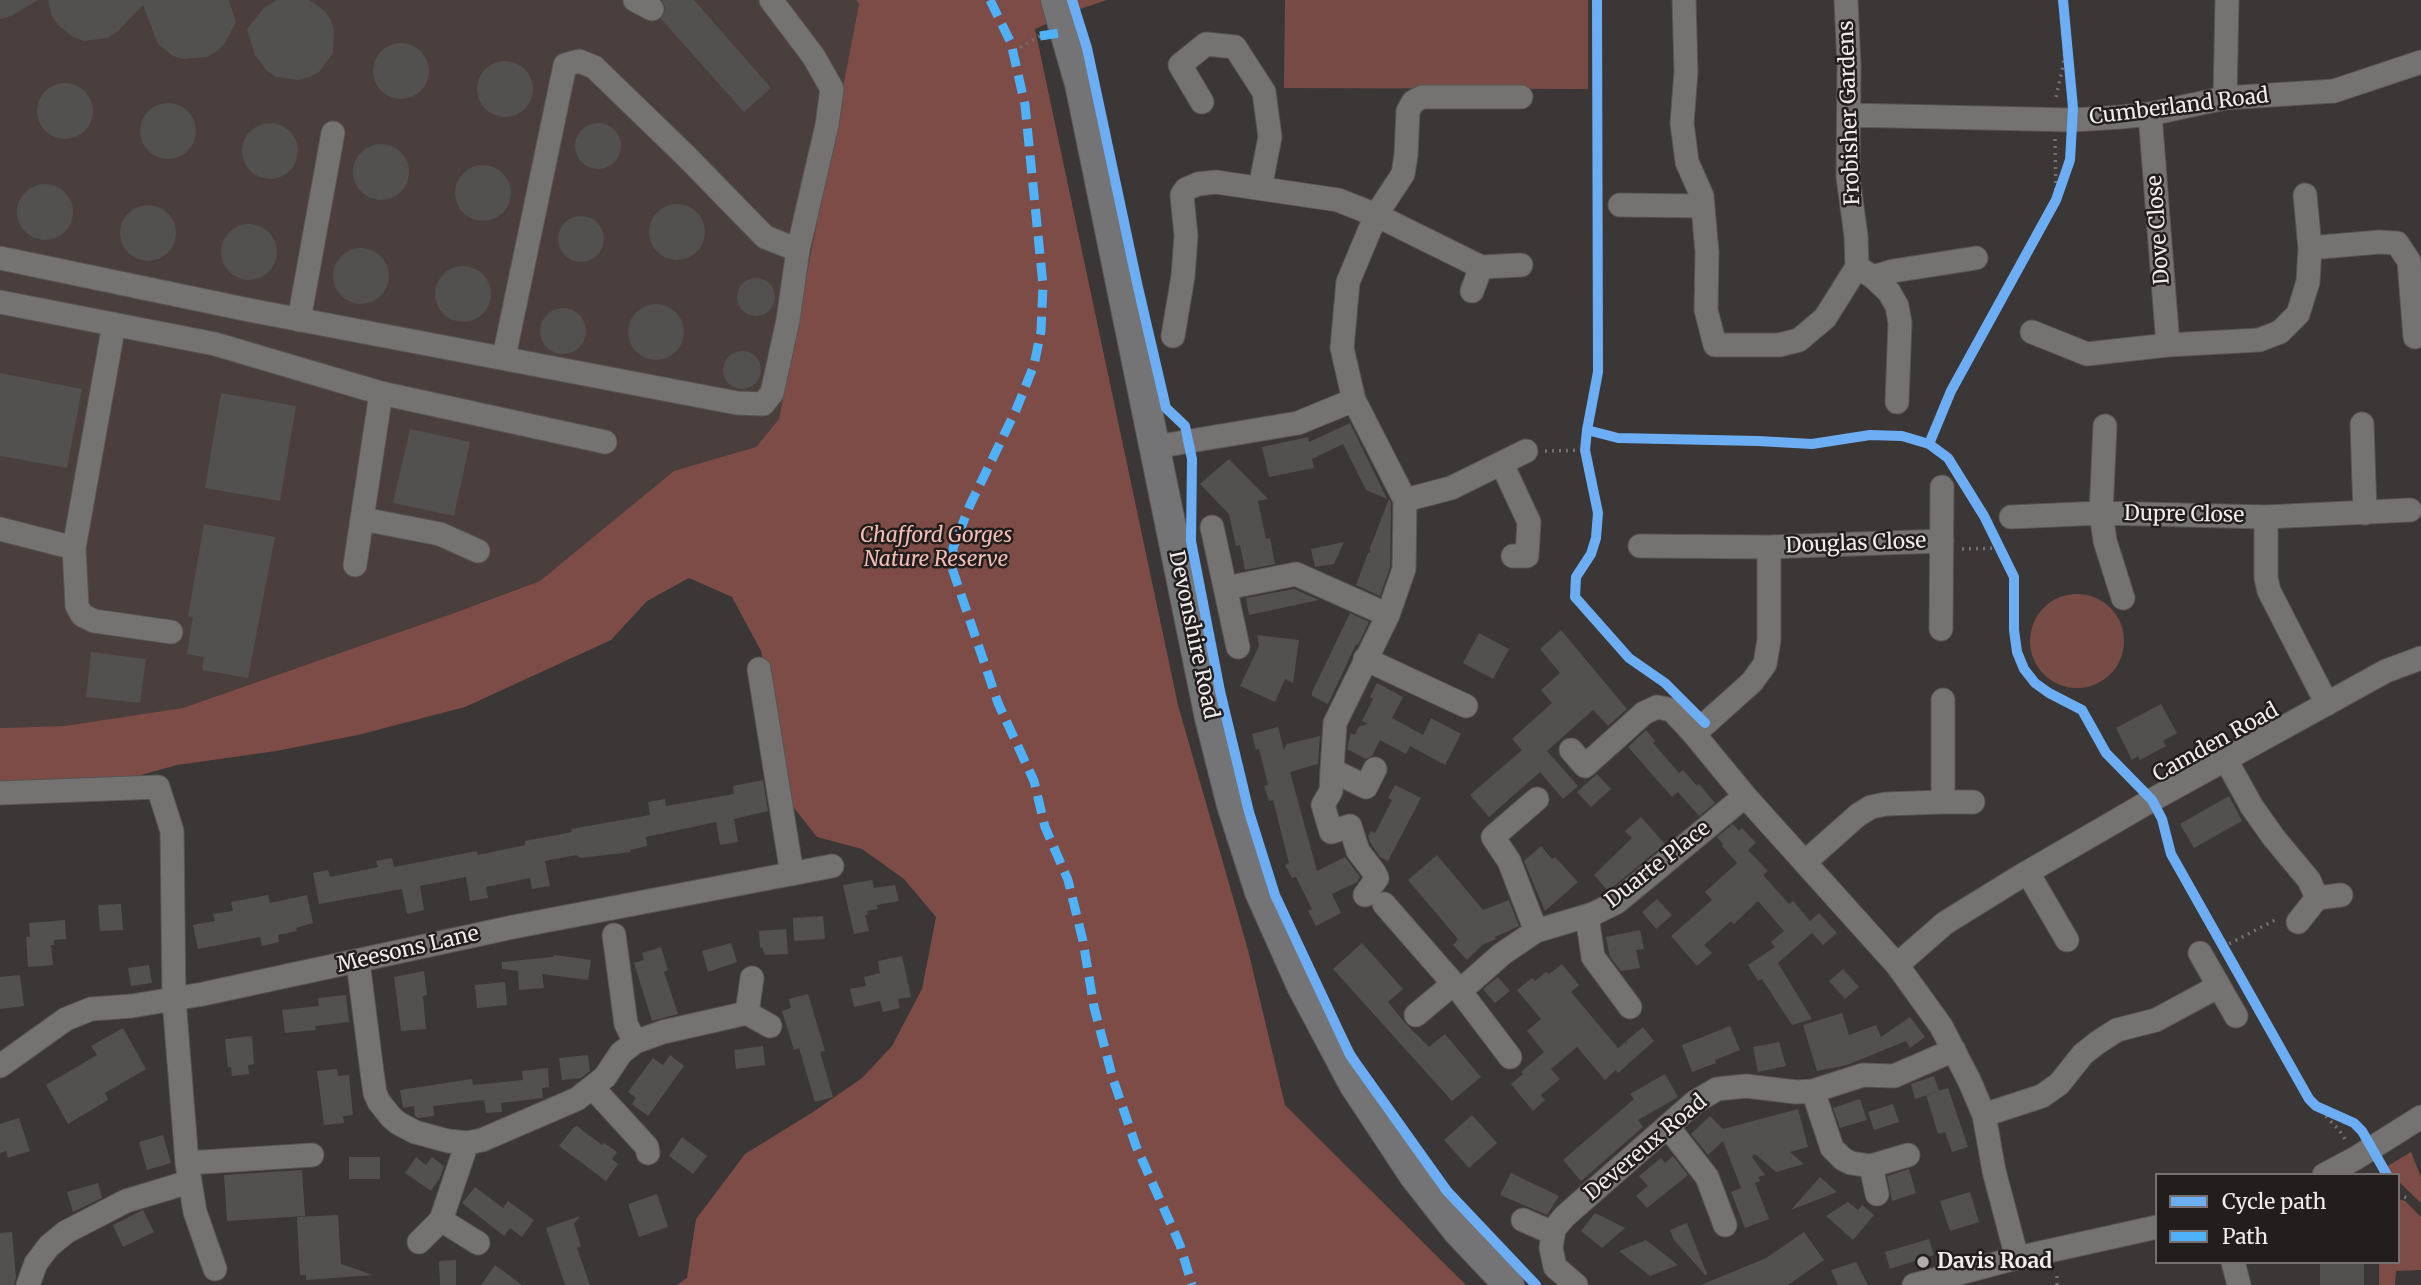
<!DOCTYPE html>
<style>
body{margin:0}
#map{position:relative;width:2421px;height:1285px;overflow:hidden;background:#3b3736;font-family:Merriweather,serif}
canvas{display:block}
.legend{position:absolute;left:2155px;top:1173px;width:245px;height:91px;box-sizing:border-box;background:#211e1d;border:2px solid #747170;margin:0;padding:9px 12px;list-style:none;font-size:21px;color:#f1edec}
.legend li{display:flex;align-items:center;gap:14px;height:35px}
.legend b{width:35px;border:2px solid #747170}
</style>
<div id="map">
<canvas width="2421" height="1285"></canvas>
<ul class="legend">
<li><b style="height:9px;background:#6dadf4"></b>Cycle path</li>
<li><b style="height:9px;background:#4fb1f8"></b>Path</li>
</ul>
</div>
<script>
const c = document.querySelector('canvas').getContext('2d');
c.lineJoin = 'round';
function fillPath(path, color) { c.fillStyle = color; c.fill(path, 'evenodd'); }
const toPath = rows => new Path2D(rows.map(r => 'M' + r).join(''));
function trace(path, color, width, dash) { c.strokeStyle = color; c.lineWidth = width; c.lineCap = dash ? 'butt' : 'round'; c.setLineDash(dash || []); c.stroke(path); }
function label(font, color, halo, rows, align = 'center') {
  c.font = font + ' Merriweather,serif'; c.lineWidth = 5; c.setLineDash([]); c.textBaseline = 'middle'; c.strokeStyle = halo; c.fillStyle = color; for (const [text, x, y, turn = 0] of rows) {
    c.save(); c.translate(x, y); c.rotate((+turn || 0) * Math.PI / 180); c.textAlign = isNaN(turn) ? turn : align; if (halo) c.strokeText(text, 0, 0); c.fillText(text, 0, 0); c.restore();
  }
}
fillPath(toPath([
 [0,0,856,0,859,4,779,419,756,447,674,472,540,581,457,612,183,708,64,726,0,728]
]), '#4a3f3d');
fillPath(toPath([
 [1285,0,1588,0,1588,89,1284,88],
 '2030 641a47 47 0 1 1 94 0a47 47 0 1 1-94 0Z'
]), '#784c46');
fillPath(toPath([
 [856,0,1107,0,1080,9,1035,29,1178,705,1248,950,1285,1105,1466,1285,677,1285,687,1278,696,1219,745,1154,813,1112,862,1078,892,1046,922,989,936,917,904,879,862,849,817,837,794,808,761,651,732,597,689,578,647,601,611,640,465,707,358,735,276,751,177,765,112,783,0,785,0,728,64,726,183,708,457,612,540,581,674,471,756,447,779,419,859,4],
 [2411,1152,2421,1177,2421,1203,2398,1181,2398,1175,2393,1175,2386,1167],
 [2398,1199,2405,1201,2421,1217,2421,1270,2396,1271,2395,1285,2379,1285,2379,1262,2398,1262]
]), '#7e4c46');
fillPath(toPath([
 [0,0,38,0,11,16,0,19],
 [48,0,229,0,236,22,225,43,217,51,207,57,184,59,173,56,158,44,143,5,117,32,107,38,84,41,73,37,58,25,52,16],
 [277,0,309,0,325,11,331,20,334,31,333,53,319,72,309,77,298,80,276,77,267,71,255,55,247,29,264,8],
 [662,0,694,0,771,88,744,112,661,19,666,9],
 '373 71a28 28 0 1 1 56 0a28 28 0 1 1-56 0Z',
 '477 89a28 28 0 1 1 56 0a28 28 0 1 1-56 0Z',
 '37 111a28 28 0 1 1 56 0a28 28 0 1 1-56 0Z',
 '140 131a28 28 0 1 1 56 0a28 28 0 1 1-56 0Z',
 '575 146a23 23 0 1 1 46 0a23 23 0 1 1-46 0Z',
 '242 151a28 28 0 1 1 56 0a28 28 0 1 1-56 0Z',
 '353 172a28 28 0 1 1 56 0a28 28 0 1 1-56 0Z',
 '455 193a28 28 0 1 1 56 0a28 28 0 1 1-56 0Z',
 '17 212a28 28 0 1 1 56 0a28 28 0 1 1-56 0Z',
 '649 232a28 28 0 1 1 56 0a28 28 0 1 1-56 0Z',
 '120 233a28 28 0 1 1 56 0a28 28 0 1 1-56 0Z',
 '558 239a23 23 0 1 1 46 0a23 23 0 1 1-46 0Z',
 '221 252a28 28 0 1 1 56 0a28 28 0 1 1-56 0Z',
 '333 276a28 28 0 1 1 56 0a28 28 0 1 1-56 0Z',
 '435 294a28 28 0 1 1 56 0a28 28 0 1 1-56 0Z',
 '737 297a19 19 0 1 1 38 0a19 19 0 1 1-38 0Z',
 '628 332a28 28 0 1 1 56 0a28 28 0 1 1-56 0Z',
 '540 331a23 23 0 1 1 46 0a23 23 0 1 1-46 0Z',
 '723 370a19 19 0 1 1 38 0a19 19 0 1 1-38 0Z',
 [0,373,82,389,67,468,0,456],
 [221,393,296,406,280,501,205,488],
 [1350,423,1387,499,1366,490,1343,444,1312,459,1314,468,1269,477,1262,447,1308,437,1309,442],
 [410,429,470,442,454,516,393,503],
 [1229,459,1268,499,1258,501,1266,539,1270,538,1275,564,1245,570,1240,545,1236,546,1229,514,1200,484],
 [1389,499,1391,503,1390,567,1380,596,1356,585,1368,553,1370,553,1370,548],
 [204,524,275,537,248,678,202,670,204,657,187,654,193,617,188,616],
 [1344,542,1334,564,1315,567,1311,549],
 [1294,589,1319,600,1249,615,1246,598],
 [1350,613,1369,622,1358,645,1356,644,1328,704,1312,696,1312,692],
 [1561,630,1627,709,1608,726,1593,710,1547,751,1578,786,1563,799,1540,772,1489,817,1470,795,1522,750,1512,739,1552,703,1541,690,1560,673,1540,649],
 [1479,633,1509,649,1493,679,1463,663],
 [1257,635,1299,640,1293,683,1285,679,1275,702,1240,686,1259,646],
 [91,652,146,659,140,703,86,697],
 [1377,683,1403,697,1392,718,1423,735,1431,718,1461,734,1445,765,1410,746,1406,754,1380,740,1372,756,1366,759,1347,749,1351,733,1355,735,1359,726,1368,724,1362,721,1373,699,1370,697],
 [2161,704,2177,733,2163,741,2166,746,2140,760,2138,756,2132,760,2116,728],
 [1278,727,1284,750,1287,744,1320,736,1318,764,1290,772,1317,871,1345,857,1360,877,1357,882,1332,894,1341,913,1316,926,1308,911,1312,909,1296,877,1292,878,1285,865,1289,863,1273,800,1269,801,1264,786,1268,785,1259,749,1256,750,1252,734],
 [1646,730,1655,741,1653,743,1679,773,1683,770,1697,786,1699,784,1715,803,1699,816,1678,792,1672,797,1628,747],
 [1597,774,1611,789,1591,807,1577,792],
 [763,780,768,811,734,819,738,842,720,845,716,822,646,837,647,846,630,850,631,852,580,858,576,855,545,861,550,886,532,889,530,878,486,887,488,898,470,901,466,877,420,886,424,910,407,914,402,889,319,904,313,873,328,870,330,877,378,867,376,861,392,858,394,867,477,851,478,855,525,845,525,841,572,832,571,829,650,815,648,802,665,799,666,806,734,794,733,786],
 [1395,785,1421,798,1388,861,1380,857,1371,844,1368,836,1371,831,1375,833,1392,800,1388,798],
 [2229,796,2242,821,2194,848,2180,824],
 [1641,817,1665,844,1608,891,1594,875,1632,838,1625,831],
 [1733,824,1739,831,1742,828,1756,843,1748,850,1768,871,1763,875,1789,904,1793,901,1810,921,1819,913,1837,933,1823,945,1812,933,1778,963,1812,1019,1792,1025,1762,979,1758,981,1748,965,1775,947,1771,942,1784,931,1758,901,1734,924,1731,921,1704,945,1712,953,1697,966,1671,936,1712,900,1705,892,1737,863,1722,846,1723,844,1717,837],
 [1541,846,1552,859,1555,857,1578,882,1545,911,1524,861],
 [1437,855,1483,910,1509,900,1519,926,1495,937,1496,939,1482,945,1467,960,1453,945,1458,939,1408,880],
 [872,880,874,888,895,885,899,901,877,905,878,909,867,911,868,915,865,915,869,931,854,934,843,885],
 [268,895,270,903,307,895,313,923,296,928,297,931,278,935,279,942,262,946,260,937,198,949,193,925,215,921,213,914,233,911,231,902],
 [1657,899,1672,915,1656,929,1642,912],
 [121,904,123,930,100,931,98,905],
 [823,916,825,939,794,941,793,918],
 [65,920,66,939,54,940,54,945,51,945,53,965,28,967,26,937,30,937,29,923],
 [786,929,788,954,765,955,762,947,760,948,759,931],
 [1640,930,1644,949,1636,950,1640,968,1621,971,1610,957,1606,937],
 [731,943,737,962,708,972,702,951],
 [1362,943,1403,989,1388,1002,1406,1024,1429,1047,1445,1034,1481,1077,1452,1101,1333,969],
 [661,947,668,970,664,972,678,1014,652,1021,634,963,644,960,642,953],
 [554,955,591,960,588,980,542,974,544,988,519,990,518,971,502,969,502,962,553,957],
 [902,956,911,997,898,999,900,1008,883,1012,880,1001,854,1007,850,989,866,986,864,977,880,973,878,961],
 [1562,964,1579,985,1571,992,1618,1048,1625,1042,1627,1045,1626,1041,1643,1027,1654,1041,1618,1073,1616,1070,1605,1080,1577,1047,1551,1069,1560,1079,1541,1095,1545,1100,1533,1111,1511,1084,1523,1074,1521,1072,1544,1052,1527,1031,1541,1019,1517,990,1532,978,1535,981,1546,972,1549,974],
 [149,965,152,983,131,986,128,968],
 [1843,969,1859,987,1845,999,1829,981],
 [424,971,427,995,423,996,426,1029,401,1031,394,977],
 [20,975,24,1006,0,1009,0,977],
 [1498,977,1510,991,1495,1003,1483,989],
 [505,982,507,1005,477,1008,475,985],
 [808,994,825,1051,820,1052,833,1097,815,1102,799,1048,794,1050,782,1011,791,1008,789,999],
 [346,995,349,1022,315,1026,316,1030,285,1033,282,1010,319,1006,318,998],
 [1842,1013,1849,1035,1876,1025,1881,1037,1910,1017,1925,1037,1910,1048,1906,1041,1847,1065,1817,1071,1803,1025],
 [1730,1026,1740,1050,1715,1060,1716,1063,1692,1072,1682,1045],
 [123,1028,146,1069,105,1093,108,1100,68,1124,46,1085,97,1055,91,1046],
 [252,1036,254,1064,248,1065,249,1074,232,1076,231,1067,228,1067,225,1039],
 [1779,1042,1786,1066,1758,1072,1753,1047],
 [763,1046,765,1065,736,1069,734,1050],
 [588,1055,590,1071,581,1078,562,1080,559,1058],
 [670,1055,684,1066,648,1116,632,1104,636,1098,628,1092,653,1058,663,1065],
 [548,1068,549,1087,542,1088,543,1098,501,1103,502,1112,486,1113,484,1100,433,1106,434,1116,418,1118,415,1116,414,1106,403,1108,400,1090,472,1079,473,1085,523,1080,522,1071],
 [337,1069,338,1076,349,1075,353,1115,343,1116,344,1123,324,1125,317,1071],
 [1665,1074,1678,1097,1638,1120,1643,1127,1581,1181,1563,1160,1634,1099,1630,1094],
 [1934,1076,1939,1091,1915,1099,1911,1084],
 [1948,1088,1968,1147,1952,1152,1945,1132,1938,1134,1926,1095],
 [1860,1099,1867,1120,1840,1128,1833,1108],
 [1893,1104,1899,1122,1874,1130,1868,1112],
 [1798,1109,1808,1147,1790,1152,1804,1164,1776,1172,1755,1154,1752,1157,1765,1175,1758,1177,1760,1181,1750,1185,1755,1183,1769,1219,1745,1228,1731,1192,1741,1188,1723,1141,1708,1155,1691,1134,1710,1116,1723,1129],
 [1472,1115,1497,1143,1469,1168,1444,1140],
 [19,1118,30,1151,8,1158,6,1151,0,1153,0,1124],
 [577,1126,602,1145,604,1143,617,1152,612,1159,618,1164,606,1181,559,1146,574,1127],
 [163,1135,171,1163,147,1170,139,1142],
 [682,1137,707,1156,693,1174,669,1156],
 [1673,1156,1688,1175,1647,1208,1636,1196,1648,1186,1639,1176,1661,1158,1665,1163],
 [349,1157,380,1157,380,1179,349,1179],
 [416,1157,426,1165,432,1157,444,1166,440,1178,431,1191,405,1173],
 [1909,1169,1916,1193,1892,1201,1887,1176],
 [302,1170,305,1216,227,1221,224,1175],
 [1511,1173,1559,1196,1547,1215,1500,1195],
 [1820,1177,1837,1192,1791,1210],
 [98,1183,102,1198,73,1212,67,1192],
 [475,1187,503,1208,508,1201,534,1220,522,1237,510,1228,504,1236,462,1203],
 [1970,1192,1979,1222,1950,1231,1940,1201],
 [657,1194,668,1227,639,1237,628,1204],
 [1848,1202,1858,1210,1862,1205,1874,1215,1853,1240,1826,1216],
 [143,1210,154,1232,123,1247,113,1225],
 [1595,1213,1625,1228,1602,1248,1581,1231],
 [338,1215,341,1264,373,1275,306,1280,306,1275,300,1275,297,1217],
 [580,1216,574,1224,581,1246,577,1248,590,1285,565,1285,546,1228],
 [1687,1223,1707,1274,1705,1275,1674,1240,1670,1230],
 [12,1232,16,1278,14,1285,0,1285,0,1233],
 [1804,1232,1824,1260,1788,1285,1701,1285,1766,1258],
 [1929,1239,1934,1255,1890,1269,1885,1252],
 [1646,1240,1678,1265,1650,1276,1619,1251],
 [456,1260,456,1285,440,1285,439,1261],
 [1856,1262,1868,1285,1838,1285,1831,1270],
 [2320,1262,2364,1262,2364,1285,2320,1285],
 [495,1265,522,1285,481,1285]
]), '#535050');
const minor = toPath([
 [635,0,652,9],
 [1684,0,1686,72,1682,123,1687,162,1702,196,1707,252,1706,310,1715,345,1779,345,1799,340,1825,318,1857,267,1856,236,1848,177,1849,65,1846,0],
 [2225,98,2227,0],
 [1202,102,1180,65,1206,44,1235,47,1264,92,1270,137,1260,188],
 [2150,114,2168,345],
 [1849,115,2073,120,2121,117,2150,114,2225,98,2334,91,2421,62],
 [1620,205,1703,206],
 [2310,248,2379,242,2397,243,2409,261,2415,337],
 [0,258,249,310,737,403,763,404,772,393,788,320,798,250,827,125,832,89,814,57,771,0],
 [1481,267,1376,215,1403,174,1406,155,1408,111,1413,102,1422,97,1521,97],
 [1857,267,1873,277,1889,292,1897,306,1900,323,1897,402],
 [1873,277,1893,271,1976,258],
 [1472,291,1481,267,1521,265],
 [0,302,215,344,381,393,355,565],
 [299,320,333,133],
 [2032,332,2087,354,2168,345,2259,340,2280,332,2298,314,2308,282,2310,248,2305,195],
 [1173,336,1183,276,1186,236,1182,195,1186,189,1198,184,1216,182,1338,200,1376,215,1348,282,1342,348,1354,400],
 [504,357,565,65,579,61,594,67,686,156,765,237,798,250],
 [381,393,605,442],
 [2362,424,2365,513],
 [2105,426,2101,513,2105,541,2123,598],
 [1155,447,1298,423,1354,400,1405,500,1404,569,1388,615,1335,723,1332,770,1366,787,1375,769],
 [1502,464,1529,522,1527,556,1513,556],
 [1405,500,1451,488,1526,451],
 [2011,517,2101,513,2266,517,2410,510],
 [2266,517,2266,578,2269,591,2327,704],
 [363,519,440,534,478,551],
 [1212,527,1238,647],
 [0,529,74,548,114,324],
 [1640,546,1769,547,1942,541],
 [74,548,77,606,82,615,94,621,171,632],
 [1226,588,1296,574,1388,615],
 [1941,629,1942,487],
 [1365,659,1466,706],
 [759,669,792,874],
 [1694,734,1752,682,1765,664,1769,640,1769,547],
 [1571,750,1585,766,1644,713,1657,707,1672,710,1694,734,1745,796,1897,965,1941,1026,1969,1080,1984,1115,1994,1171,2017,1258],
 [2226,760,2252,807,2274,838,2309,880,2317,898],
 [1332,770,1331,791,1323,805,1331,832,1350,826,1358,851,1374,872,1377,878,1365,895],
 [0,793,158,787,172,831,174,999,187,1163,195,1212,215,1269],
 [1943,802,1973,802],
 [1805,862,1858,815,1871,807,1886,804,1943,802,1943,700],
 [2028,873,2067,940],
 [1384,904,1460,991,1510,1057],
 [1587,916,1593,957,1630,1007],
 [2298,922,2317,898,2341,895],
 [1536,931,1509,861,1493,837,1537,799],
 [614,935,626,1024,635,1042],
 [2200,953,2236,1016],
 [358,962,372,1072,375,1093,379,1102,391,1117,398,1123,415,1132,448,1141,467,1143,482,1140,577,1099,605,1077,621,1053,635,1042,663,1032,747,1013],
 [1897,965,1945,923,2021,876,2152,800,2386,671,2421,658],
 [752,978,747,1013,770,1026],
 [1460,991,1502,954,1536,931,1593,914,1617,902,1745,796],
 [1416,1015,1453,984],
 [0,1066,66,1019,91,1009,132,1006,203,994,513,927,832,866],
 [593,1088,647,1147,648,1153],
 [1813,1091,1832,1148,1843,1159,1851,1163,1871,1166,1908,1155],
 [1984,1115,2042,1096,2059,1084,2083,1054,2097,1043,2117,1030,2156,1020,2219,986],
 [1668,1127,1707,1177,1725,1225],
 [187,1163,312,1155],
 [1871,1166,1877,1194],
 [2324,1175,2356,1158,2421,1117],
 [441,1220,467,1143],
 [1523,1220,1553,1233],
 [419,1242,441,1220,478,1243],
 [2233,1262,2239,1285],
 [28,1285,36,1263,49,1246,66,1232,126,1201,189,1182],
 [1576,1285,1555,1267,1551,1248,1554,1229,1565,1216,1695,1102,1717,1089,1746,1086,1796,1092,1813,1091,1863,1075,1894,1076,1954,1050],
 [1914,1285,2017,1258,2157,1227]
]);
const major = toPath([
 [1056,0,1080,84,1091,137,1210,718,1232,805,1260,892,1302,986,1354,1084,1414,1175,1458,1231,1509,1285]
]);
trace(minor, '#585554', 25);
trace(major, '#585554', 32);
trace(toPath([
 [1014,51,1040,36],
 [2056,97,2063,66,2067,34],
 [2055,139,2056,200],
 [1545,451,1585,450],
 [1962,549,2000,548],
 [2223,947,2277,919],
 [2316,1106,2339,1130,2345,1139],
 [2398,1194,2407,1198],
 [2057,1285,2057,1276]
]), '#737171', 3.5, [2, 5]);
trace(minor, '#757272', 23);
trace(major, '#747477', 30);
trace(toPath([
 [990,0,1011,43,1025,105,1043,285,1041,331,1034,365,1016,410,970,505,953,548,952,568,998,703,1034,781,1045,827,1068,880,1083,941,1094,1007,1113,1079,1136,1146,1180,1245,1192,1285],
 [1040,36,1066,32]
]), '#4fb1f8', 9, [18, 9]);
trace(toPath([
 [1072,0,1087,48,1137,283,1166,408,1185,426,1192,459,1191,541,1220,691,1249,812,1275,895,1350,1055,1447,1191,1536,1285],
 [1597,0,1598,372,1587,430,1585,450,1598,513,1596,538,1591,554,1576,577,1575,597,1629,658,1665,683,1705,723],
 [1587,430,1618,438,1758,441,1812,444,1870,435,1902,436,1929,444,1948,458,1984,516,2014,577,2014,630,2017,652,2024,669,2035,683,2049,693,2082,710,2106,753,2152,800,2162,819,2171,854,2309,1099,2316,1106,2354,1123,2362,1131,2387,1175],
 [1929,444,1951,391,2056,200,2070,160,2073,108,2063,0]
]), '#6dadf4', 10);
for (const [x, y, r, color] of [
 [1923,1262,7,"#b1adac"]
]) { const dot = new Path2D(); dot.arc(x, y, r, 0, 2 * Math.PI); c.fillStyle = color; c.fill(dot); trace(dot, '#211e1d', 2.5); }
label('21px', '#f1edec', '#211e1d', [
 ["Cumberland Road",2179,107,-7],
 ["Frobisher Gardens",1850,113,-92],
 ["Dove Close",2159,230,-94],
 ["Dupre Close",2184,515,1],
 ["Douglas Close",1856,544,-2],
 ["Devonshire Road",1193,635,78],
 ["Camden Road",2216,743,-29],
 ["Duarte Place",1658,865,-38],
 ["Meesons Lane",408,950,-13],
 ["Devereux Road",1646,1148,-40]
]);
label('italic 21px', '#f5bdb5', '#211e1d', [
 ["Chafford Gorges",936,536],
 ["Nature Reserve",936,560]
]);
label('bold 21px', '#f1edec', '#211e1d', [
 ["Davis Road",1937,1262]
], 'left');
</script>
